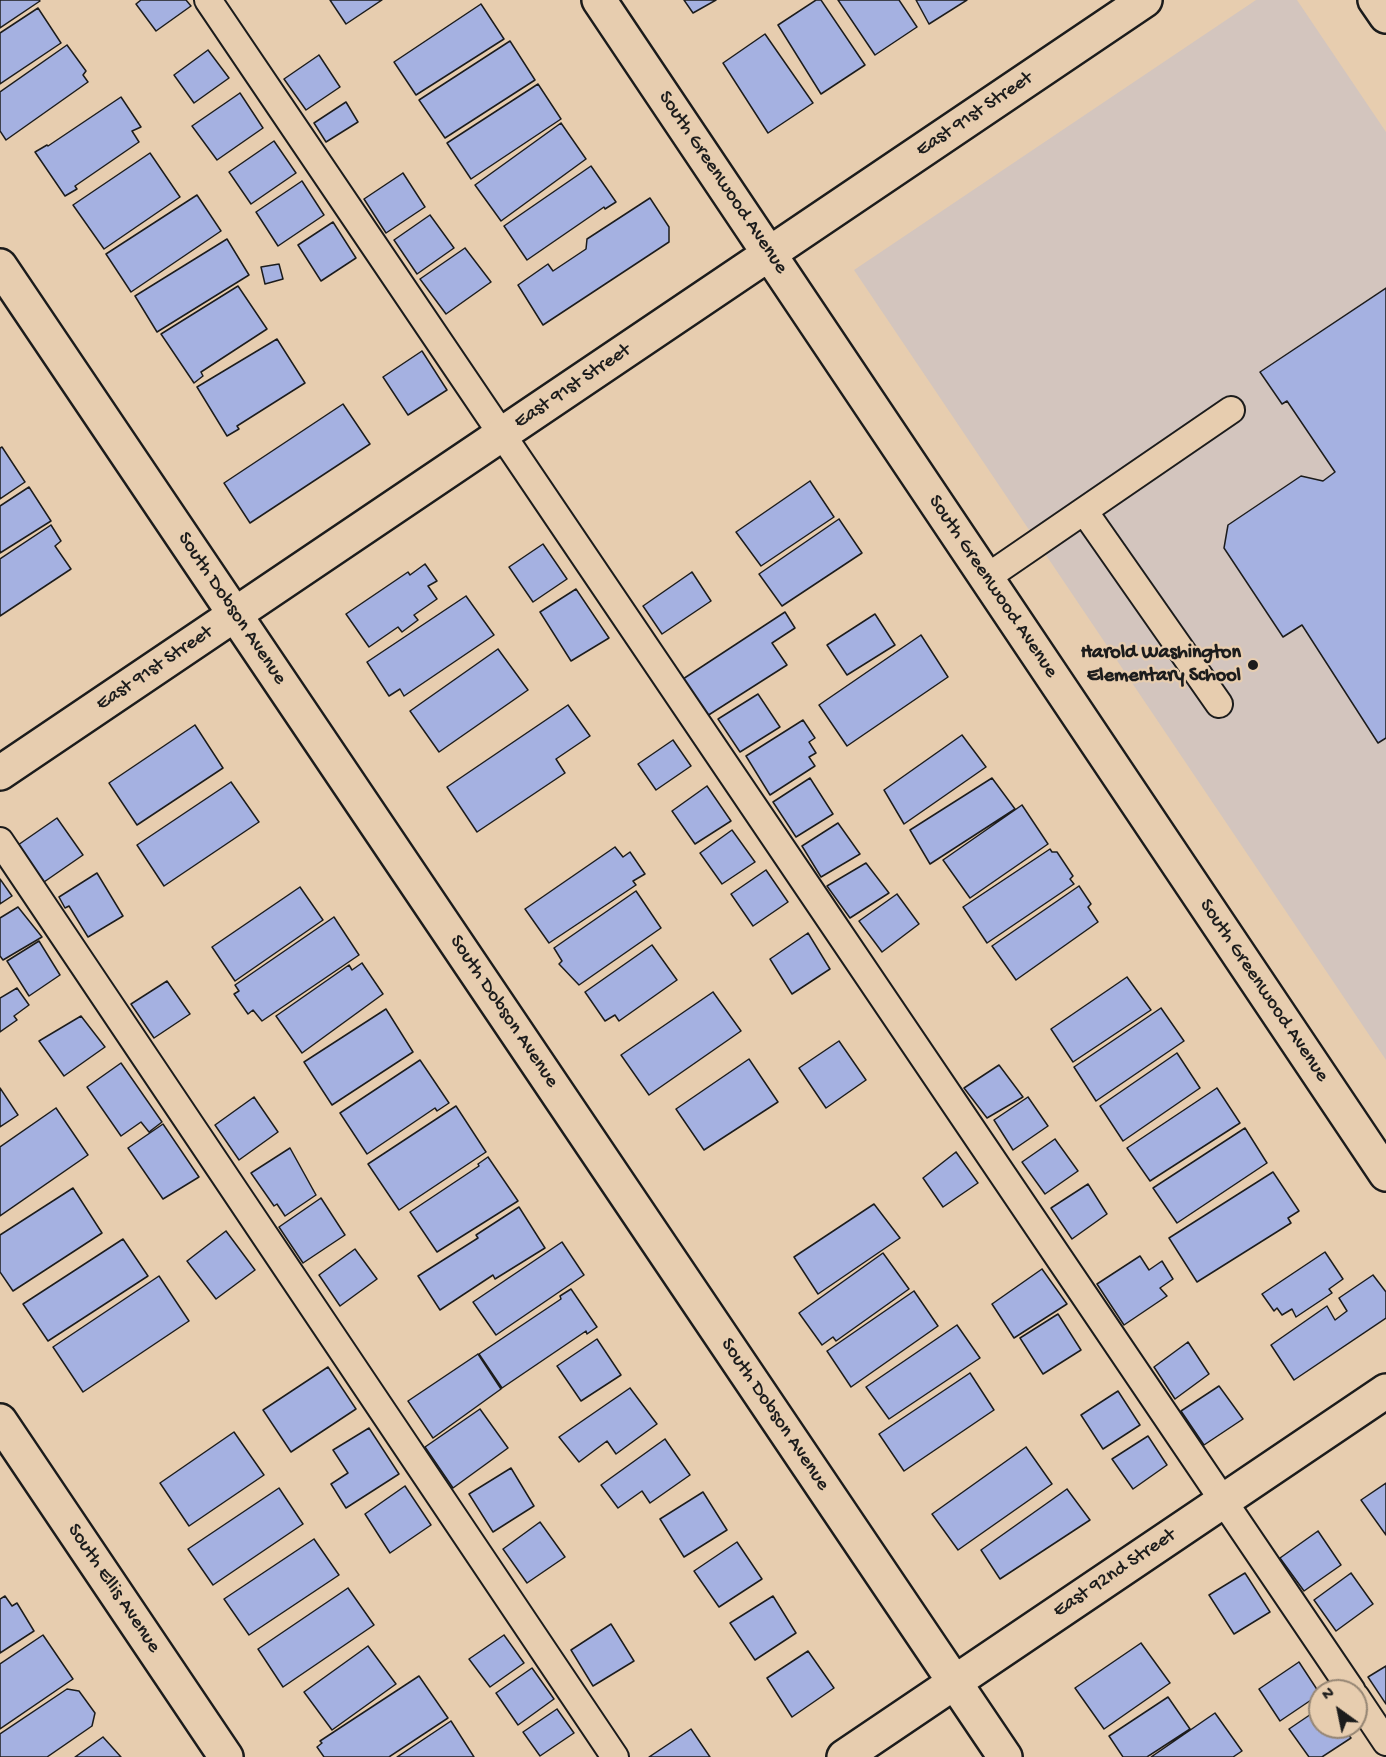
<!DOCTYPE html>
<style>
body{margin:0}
#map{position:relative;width:1386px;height:1757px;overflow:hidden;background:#e7cdaf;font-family:"Gochi Hand",sans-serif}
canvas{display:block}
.north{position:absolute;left:1308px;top:1679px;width:60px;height:60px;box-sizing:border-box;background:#e7cdaf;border:2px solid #968674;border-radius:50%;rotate:327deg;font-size:16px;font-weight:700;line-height:24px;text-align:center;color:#1c1c1c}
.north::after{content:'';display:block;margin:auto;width:21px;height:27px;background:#1c1c1c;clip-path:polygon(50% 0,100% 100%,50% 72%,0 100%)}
</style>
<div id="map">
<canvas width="1386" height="1757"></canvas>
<div class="north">N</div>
</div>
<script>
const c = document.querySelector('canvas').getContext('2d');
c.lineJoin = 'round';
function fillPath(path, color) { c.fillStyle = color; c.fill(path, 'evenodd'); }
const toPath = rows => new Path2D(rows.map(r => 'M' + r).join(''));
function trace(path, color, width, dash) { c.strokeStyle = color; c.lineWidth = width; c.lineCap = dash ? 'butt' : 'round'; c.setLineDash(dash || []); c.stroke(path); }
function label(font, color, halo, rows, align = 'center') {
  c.font = font + ' "Gochi Hand",sans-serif'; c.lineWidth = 4.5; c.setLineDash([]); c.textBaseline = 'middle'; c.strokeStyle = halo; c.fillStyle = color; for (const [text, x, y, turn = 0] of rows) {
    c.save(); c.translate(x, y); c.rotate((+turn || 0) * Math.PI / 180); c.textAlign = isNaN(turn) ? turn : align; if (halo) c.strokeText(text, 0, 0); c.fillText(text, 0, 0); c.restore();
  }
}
fillPath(toPath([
 [1256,0,1297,0,1386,132,1386,1060,854,270]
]), '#d3c5be');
const building = toPath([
 [0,0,39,0,40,1,0,28,0,0],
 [141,0,186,0,191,6,156,31,136,4,141,0],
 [330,0,382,0,346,24,330,0],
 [684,0,716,0,693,13,684,0],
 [816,0,821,0,865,65,821,94,778,25,816,0],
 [838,0,899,0,917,27,875,55,838,0],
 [916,0,967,0,929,24,916,0],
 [481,4,504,39,416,95,394,62,481,4],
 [38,8,61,43,0,84,0,33,38,8],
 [765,34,813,103,768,133,723,63,765,34],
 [510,41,535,80,445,138,419,100,510,41],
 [67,45,86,71,83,75,88,82,6,140,0,131,0,92,67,45],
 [208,50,229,78,194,103,174,75,208,50],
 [319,55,340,87,306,110,284,79,319,55],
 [538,84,561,119,471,179,447,143,538,84],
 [240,93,263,128,217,160,192,126,240,93],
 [121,97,141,127,132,131,139,142,75,186,77,189,65,196,35,152,47,145,48,146,121,97],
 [346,102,358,122,326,142,314,123,346,102],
 [561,123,586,159,501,221,475,185,561,123],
 [274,141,296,173,251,204,229,172,274,141],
 [150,153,180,197,104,249,73,205,150,153],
 [591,166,616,202,605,209,604,207,527,260,504,226,591,166],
 [403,173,425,207,386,233,364,199,403,173],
 [302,181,324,215,278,246,256,212,302,181],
 [197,195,221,231,131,292,106,254,197,195],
 [650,198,669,227,669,242,543,325,518,285,548,264,553,271,586,249,587,239,650,198],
 [430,215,454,248,417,274,394,240,430,215],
 [333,222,356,258,321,281,298,245,333,222],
 [227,239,249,275,157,332,135,296,227,239],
 [465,248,491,282,446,314,420,279,465,248],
 [279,264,283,279,265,284,261,267,279,264],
 [238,286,267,329,201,372,203,376,194,383,161,334,238,286],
 [1386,288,1386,738,1378,743,1302,625,1283,637,1224,548,1228,525,1301,476,1323,481,1335,472,1287,401,1282,404,1260,372,1386,288],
 [277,339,305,383,237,426,239,429,227,436,197,387,277,339],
 [422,351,447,390,408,415,383,377,422,351],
 [343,404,370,444,250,523,224,483,343,404],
 [2,447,25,482,0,499,0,448,2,447],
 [810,481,834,517,761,566,736,532,810,481],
 [29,487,51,521,0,553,0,506,29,487],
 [839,519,862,553,782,606,759,574,839,519],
 [51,525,61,541,55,546,71,569,0,616,0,559,51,525],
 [543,544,567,579,533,602,509,567,543,544],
 [425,564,437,581,428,586,437,599,414,615,418,620,402,632,398,627,369,647,346,614,408,572,410,575,425,564],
 [692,572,711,601,662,634,643,606,692,572],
 [576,589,609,638,571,661,540,612,576,589],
 [466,596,494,635,404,696,400,689,389,696,367,662,466,596],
 [785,612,795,628,772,643,787,665,707,716,683,679,785,612],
 [875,614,895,645,847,675,827,645,875,614],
 [921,635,948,677,847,746,819,705,921,635],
 [498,649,528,690,439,752,410,711,498,649],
 [758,694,780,727,740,752,718,719,758,694],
 [568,705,590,736,556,759,565,773,477,832,447,787,568,705],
 [803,720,815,738,809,742,816,753,809,757,815,766,770,795,746,756,803,720],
 [195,725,223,768,137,825,109,783,195,725],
 [962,735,986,767,904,824,884,790,962,735],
 [673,740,691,766,656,790,638,764,673,740],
 [810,778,833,814,796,837,773,802,810,778],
 [992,778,1015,809,930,864,910,830,992,778],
 [231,782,259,822,164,886,137,845,231,782],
 [707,786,731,821,695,844,672,811,707,786],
 [1022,805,1048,844,970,898,943,860,1022,805],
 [57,818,83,855,44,882,18,845,57,818],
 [838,823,860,854,821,877,802,846,838,823],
 [732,830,755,862,722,884,700,853,732,830],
 [615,847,623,857,630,852,645,874,633,881,636,885,549,943,525,909,615,847],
 [1050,849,1052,852,1057,852,1073,876,1070,879,1074,884,987,943,963,907,1050,849],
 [866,863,889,893,850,918,827,886,866,863],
 [766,870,788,902,753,926,731,894,766,870],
 [97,873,123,916,88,937,69,906,65,908,59,897,97,873],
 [0,879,12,896,0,904,0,879],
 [1079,886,1091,904,1088,907,1098,922,1016,980,992,946,1079,886],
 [300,887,323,920,235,981,212,947,300,887],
 [636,891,661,928,579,985,559,964,562,961,554,948,636,891],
 [897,894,919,924,882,952,859,921,897,894],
 [18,907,42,937,3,960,0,956,0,918,18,907],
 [334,917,359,955,262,1021,253,1010,248,1014,234,994,239,991,235,985,334,917],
 [808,933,830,969,792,994,770,959,808,933],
 [39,941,60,975,29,996,7,961,39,941],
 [652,945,677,980,619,1021,615,1015,605,1021,585,992,652,945],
 [362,963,383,994,302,1053,276,1016,349,965,352,970,362,963],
 [1127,977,1151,1010,1073,1062,1051,1029,1127,977],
 [167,981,190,1014,154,1038,131,1004,167,981],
 [17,988,29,1005,14,1016,17,1020,0,1032,0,998,17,988],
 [713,992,741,1031,649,1095,621,1055,713,992],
 [1161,1008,1184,1041,1096,1101,1074,1067,1161,1008],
 [386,1009,413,1052,332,1105,304,1062,386,1009],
 [81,1016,105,1047,64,1076,39,1041,81,1016],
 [839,1041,866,1080,826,1108,799,1068,839,1041],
 [1177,1053,1200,1088,1123,1141,1100,1106,1177,1053],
 [749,1059,778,1102,704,1150,676,1109,749,1059],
 [420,1060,449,1103,437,1111,435,1108,367,1154,340,1113,420,1060],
 [121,1063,162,1122,149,1132,141,1122,121,1136,87,1087,121,1063],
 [999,1065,1023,1097,987,1118,964,1088,999,1065],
 [0,1088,18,1115,0,1127,0,1088],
 [1217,1088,1240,1123,1150,1181,1127,1148,1217,1088],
 [254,1097,278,1132,239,1160,215,1125,254,1097],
 [1028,1097,1048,1126,1013,1150,994,1120,1028,1097],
 [456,1106,486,1152,399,1210,368,1164,456,1106],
 [56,1108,88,1155,0,1216,0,1147,56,1108],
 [163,1124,199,1177,163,1199,128,1148,163,1124],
 [1245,1128,1267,1163,1177,1223,1153,1188,1245,1128],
 [1055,1139,1078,1171,1045,1194,1022,1162,1055,1139],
 [290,1148,316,1195,285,1216,277,1204,274,1206,251,1173,290,1148],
 [956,1152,978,1183,943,1207,923,1178,956,1152],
 [488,1157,518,1201,437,1252,410,1212,479,1166,478,1164,488,1157],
 [1273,1172,1299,1211,1288,1218,1291,1223,1197,1282,1169,1238,1273,1172],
 [1088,1184,1107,1214,1072,1239,1051,1208,1088,1184],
 [73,1188,102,1233,13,1291,0,1272,0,1235,73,1188],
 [321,1198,345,1235,303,1263,279,1227,321,1198],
 [874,1204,900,1238,818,1294,794,1257,874,1204],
 [519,1207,545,1248,495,1279,493,1275,440,1310,418,1276,478,1238,476,1235,519,1207],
 [226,1231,255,1270,216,1299,187,1261,226,1231],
 [123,1239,148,1276,48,1341,23,1304,123,1239],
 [562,1242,584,1275,496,1335,473,1302,562,1242],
 [355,1249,377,1279,340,1306,319,1275,355,1249],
 [1325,1252,1343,1279,1329,1289,1332,1293,1296,1317,1292,1309,1282,1315,1277,1308,1274,1311,1262,1294,1325,1252],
 [883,1253,909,1289,836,1341,833,1337,822,1345,799,1313,883,1253],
 [1140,1256,1149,1270,1162,1261,1173,1279,1160,1288,1167,1296,1124,1325,1097,1284,1140,1256],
 [1042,1269,1067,1304,1014,1338,992,1304,1042,1269],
 [1373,1275,1386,1292,1386,1318,1294,1380,1271,1345,1327,1306,1335,1320,1347,1311,1339,1298,1373,1275],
 [159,1276,189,1321,83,1392,53,1347,159,1276],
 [571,1289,597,1327,587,1334,586,1331,502,1388,479,1354,561,1299,560,1296,571,1289],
 [914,1291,938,1326,851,1387,827,1351,914,1291],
 [1058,1314,1081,1350,1043,1374,1020,1338,1058,1314],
 [957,1325,980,1358,889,1419,866,1387,957,1325],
 [597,1339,621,1375,581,1401,557,1366,597,1339],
 [1188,1342,1209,1374,1175,1399,1154,1367,1188,1342],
 [478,1354,501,1389,433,1438,408,1401,478,1354],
 [328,1367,356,1409,291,1452,263,1410,328,1367],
 [970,1373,994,1410,904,1471,879,1434,970,1373],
 [1219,1386,1243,1419,1204,1445,1181,1411,1219,1386],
 [630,1388,657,1424,616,1454,607,1441,579,1462,559,1437,630,1388],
 [1118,1391,1140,1425,1103,1449,1081,1415,1118,1391],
 [480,1409,508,1448,453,1488,425,1447,480,1409],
 [369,1428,399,1474,346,1508,331,1484,348,1473,333,1450,369,1428],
 [234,1432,264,1475,189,1526,160,1483,234,1432],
 [1148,1436,1167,1465,1133,1489,1112,1459,1148,1436],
 [665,1439,690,1475,650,1503,642,1491,618,1508,601,1485,665,1439],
 [1026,1447,1052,1484,958,1550,932,1514,1026,1447],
 [511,1468,534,1506,493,1532,469,1494,511,1468],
 [1386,1483,1386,1535,1361,1500,1386,1483],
 [405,1486,431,1525,390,1553,365,1514,405,1486],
 [279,1488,303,1524,213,1585,188,1549,279,1488],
 [1067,1489,1090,1520,1000,1579,981,1550,1067,1489],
 [703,1492,727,1530,684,1557,660,1519,703,1492],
 [540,1522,565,1557,527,1583,503,1549,540,1522],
 [1318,1531,1341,1565,1304,1591,1280,1558,1318,1531],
 [314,1539,339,1575,249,1635,224,1599,314,1539],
 [737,1542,762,1579,719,1607,694,1571,737,1542],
 [1245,1573,1270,1612,1234,1634,1209,1595,1245,1573],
 [1351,1573,1373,1604,1336,1631,1314,1600,1351,1573],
 [348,1588,374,1625,283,1687,258,1649,348,1588],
 [5,1596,12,1606,17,1603,34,1631,0,1653,0,1599,5,1596],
 [773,1596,796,1633,755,1660,730,1623,773,1596],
 [611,1624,634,1661,593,1686,571,1650,611,1624],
 [43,1635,73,1679,0,1729,0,1664,43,1635],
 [504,1635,524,1663,490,1687,469,1659,504,1635],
 [1141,1643,1170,1683,1104,1729,1075,1688,1141,1643],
 [368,1646,396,1684,332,1730,304,1692,368,1646],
 [808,1651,834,1688,792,1717,767,1678,808,1651],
 [1299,1662,1320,1694,1280,1721,1259,1689,1299,1662],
 [1386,1666,1386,1704,1368,1677,1386,1666],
 [532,1668,554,1699,518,1725,496,1693,532,1668],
 [419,1676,448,1718,389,1757,324,1757,317,1747,322,1743,320,1741,419,1676],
 [67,1689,79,1691,95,1713,92,1726,47,1757,0,1757,0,1734,67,1689],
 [1168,1697,1190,1729,1147,1757,1123,1757,1109,1736,1168,1697],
 [1320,1708,1320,1727,1343,1727,1351,1738,1322,1757,1309,1757,1289,1729,1320,1708],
 [557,1709,574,1733,540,1756,523,1732,557,1709],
 [1215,1713,1242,1751,1233,1757,1151,1757,1215,1713],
 [451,1721,474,1757,397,1757,451,1721],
 [691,1729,710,1757,649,1757,691,1729],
 [103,1737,121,1757,75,1757,103,1737]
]);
fillPath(building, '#a5b1e1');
trace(building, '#1c1c1c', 1.5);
const lane = toPath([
 [208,0,1352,1691],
 [1084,511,1219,704],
 [986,578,1231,410],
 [0,841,615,1757],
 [1356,1697,1386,1742]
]);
const street = toPath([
 [599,0,1386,1174],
 [1375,0,1386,16],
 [0,266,1005,1757],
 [0,773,1145,0],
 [0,1421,226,1757],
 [844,1757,1386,1391]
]);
trace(lane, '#1c1c1c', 30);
trace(street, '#1c1c1c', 38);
trace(lane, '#e7cdaf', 26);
trace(street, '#e7cdaf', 33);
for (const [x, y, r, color] of [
 [1253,665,6,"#1c1c1c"]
]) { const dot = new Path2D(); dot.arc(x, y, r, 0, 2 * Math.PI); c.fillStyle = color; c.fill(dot); trace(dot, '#e7cdaf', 2); }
label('20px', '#1c1c1c', '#e7cdaf', [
 ["East 91st Street",975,115,-34],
 ["South Greenwood Avenue",722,183,56],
 ["East 91st Street",573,387,-34],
 ["South Greenwood Avenue",992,587,56],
 ["South Dobson Avenue",231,609,56],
 ["East 91st Street",155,669,-34],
 ["South Greenwood Avenue",1263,991,56],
 ["South Dobson Avenue",503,1012,56],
 ["South Dobson Avenue",774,1415,56],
 ["East 92nd Street",1115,1574,-34],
 ["South Ellis Avenue",113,1589,56]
]);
label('bold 20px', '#1c1c1c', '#e7cdaf', [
 ["Harold Washington",1241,654],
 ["Elementary School",1241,677]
], 'right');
</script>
